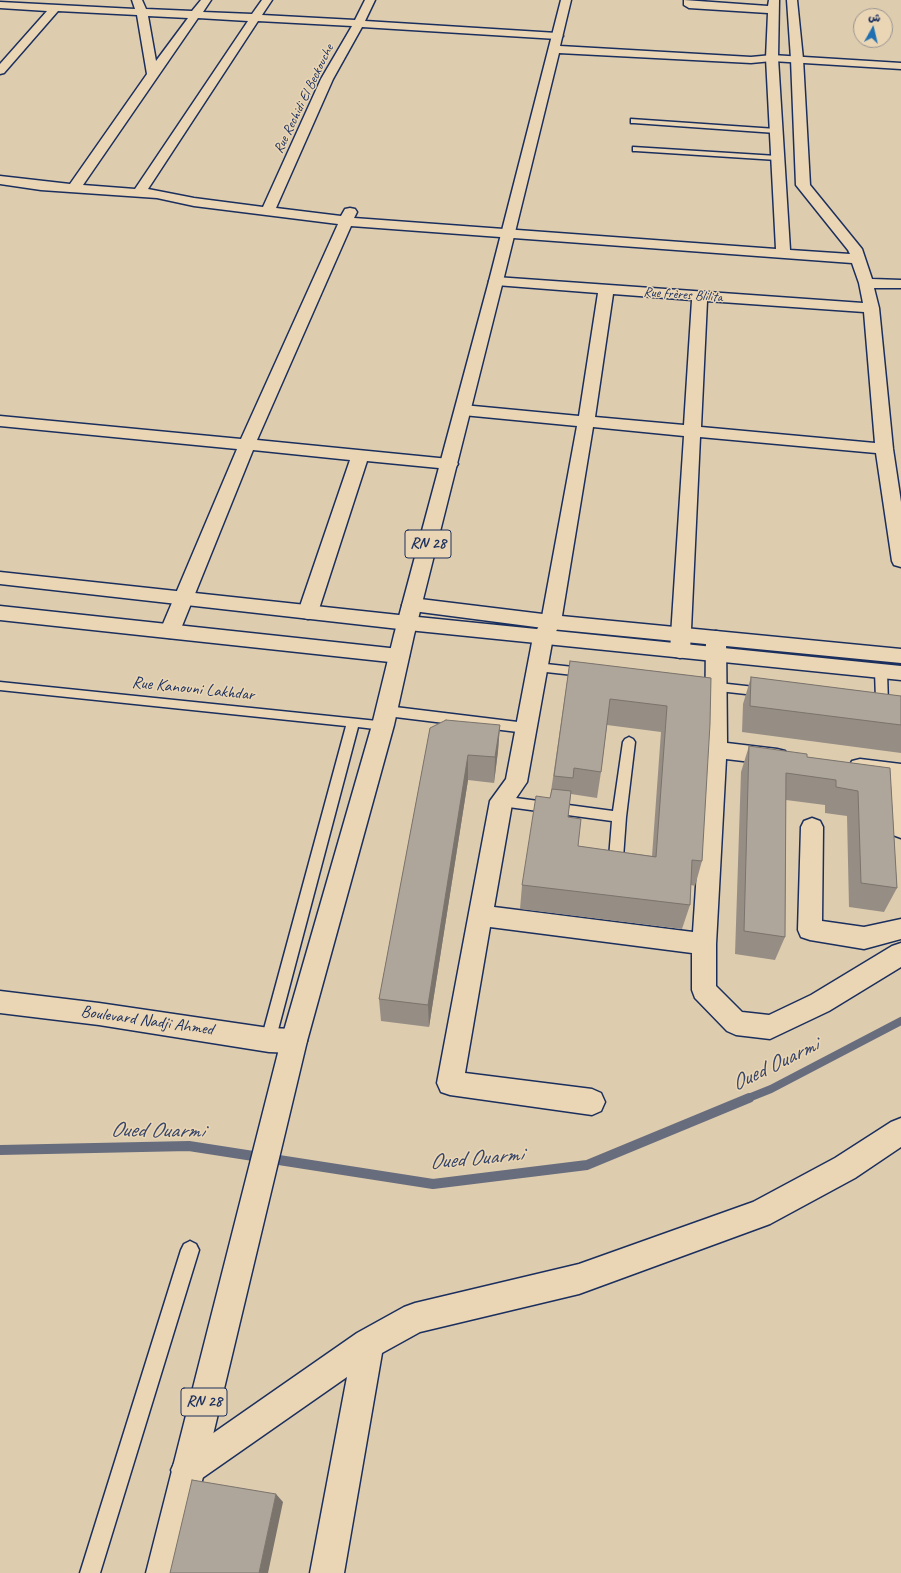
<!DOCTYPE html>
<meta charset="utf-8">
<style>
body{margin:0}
#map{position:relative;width:901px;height:1573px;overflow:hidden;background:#deccaf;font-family:Caveat,"Playpen Sans Arabic",sans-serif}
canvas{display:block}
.north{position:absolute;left:853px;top:8px;width:40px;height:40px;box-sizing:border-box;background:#ead6b4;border:1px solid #979392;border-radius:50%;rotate:8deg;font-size:11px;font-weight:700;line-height:16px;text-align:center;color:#1b2f5e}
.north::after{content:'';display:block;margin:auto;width:14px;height:18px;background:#1f6fb2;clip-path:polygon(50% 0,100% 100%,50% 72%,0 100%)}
</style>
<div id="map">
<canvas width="901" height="1573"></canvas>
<div class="north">ش</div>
</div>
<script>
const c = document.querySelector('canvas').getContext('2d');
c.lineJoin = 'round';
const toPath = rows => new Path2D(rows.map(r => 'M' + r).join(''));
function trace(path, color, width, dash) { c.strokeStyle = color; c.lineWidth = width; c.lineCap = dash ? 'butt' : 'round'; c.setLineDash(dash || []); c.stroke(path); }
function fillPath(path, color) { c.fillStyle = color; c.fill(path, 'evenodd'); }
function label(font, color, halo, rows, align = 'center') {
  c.font = font + ' Caveat,sans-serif'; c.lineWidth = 3; c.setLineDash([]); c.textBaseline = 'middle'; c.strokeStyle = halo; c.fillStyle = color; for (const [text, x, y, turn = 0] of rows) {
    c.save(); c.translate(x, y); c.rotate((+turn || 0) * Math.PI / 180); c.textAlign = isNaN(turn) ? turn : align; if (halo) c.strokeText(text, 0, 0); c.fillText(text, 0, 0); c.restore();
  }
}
trace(toPath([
 [746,1099,771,1089,901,1021]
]), '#686d7e', 8);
trace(toPath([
 [0,1150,189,1146,433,1184,587,1165,749,1098]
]), '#686d7e', 10);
const lane = toPath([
 [631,119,776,129,780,131,776,133,634,123,631,123,631,119],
 [633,147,777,156,781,158,777,160,636,151,633,151,633,147],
 [537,663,764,688,768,689,770,692,768,695,764,696,537,671,533,670,531,667,533,664,537,663],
 [881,667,885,668,887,671,888,705,886,708,882,710,873,707,871,704,876,700,875,671,877,668,881,667],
 [0,682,387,722,389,725,387,728,383,730,358,727,274,1045,269,1047,264,1045,261,1040,346,726,0,690,0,682],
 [387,706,526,723,530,725,532,728,530,731,526,733,387,716,383,714,381,711,383,708,387,706],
 [629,737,633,739,635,742,626,817,623,858,621,862,616,864,611,862,609,858,612,821,501,806,496,805,494,801,496,797,501,796,613,811,623,742,625,739,629,737],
 [190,1241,196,1244,199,1250,100,1573,80,1573,181,1250,184,1244,190,1241]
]);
const street = toPath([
 [132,0,142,0,146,9,192,11,201,0,211,0,203,12,252,14,262,0,272,0,262,15,355,20,365,0,375,0,365,21,557,33,563,36,557,39,362,27,333,79,276,208,341,216,345,209,350,208,355,209,357,212,354,218,776,249,766,58,768,13,689,8,684,5,684,0,768,6,769,0,779,0,778,58,790,250,850,254,848,250,796,185,791,59,787,0,797,0,803,59,810,185,862,249,872,279,901,280,901,288,874,288,879,308,893,449,901,502,901,567,894,565,892,561,876,453,700,437,690,651,687,656,680,658,673,656,670,651,684,436,593,427,561,622,553,637,527,782,512,804,494,907,693,932,705,750,706,638,709,633,716,631,723,633,726,638,727,743,777,749,785,751,788,757,785,763,777,765,726,759,716,944,716,986,742,1012,769,1015,811,995,892,946,901,943,901,967,829,1011,770,1039,736,1035,727,1031,695,998,692,990,692,953,490,927,465,1073,592,1089,601,1093,605,1102,601,1111,592,1115,450,1095,441,1092,437,1083,490,801,506,779,533,637,541,622,577,426,463,415,457,413,455,410,457,407,463,405,579,416,598,293,496,285,491,284,489,281,491,278,496,277,863,303,859,283,852,263,351,226,257,440,449,459,455,460,458,464,455,468,449,469,367,461,318,612,315,617,308,619,301,617,298,612,350,460,253,450,180,631,177,636,170,638,163,636,160,631,237,449,0,426,0,416,241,439,338,224,194,206,157,198,41,190,0,184,0,176,70,184,147,74,137,15,58,11,4,73,0,74,0,64,47,11,0,8,0,2,135,9,132,0],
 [148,16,188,18,156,61,148,16],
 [198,18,248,21,135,189,83,185,198,18],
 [258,21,352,26,321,79,263,207,194,198,148,189,258,21],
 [613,294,692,300,684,425,595,417,613,294],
 [707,301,864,312,875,443,701,427,707,301],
 [860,759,901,764,901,838,893,835,890,829,884,778,860,775,852,773,849,767,852,761,860,759],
 [812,818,820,821,823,827,822,921,864,927,901,919,901,939,864,949,810,940,801,937,798,930,801,827,804,821,812,818],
 [0,991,99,1003,269,1028,294,1029,303,1033,307,1041,303,1049,294,1053,269,1052,99,1025,0,1013,0,991],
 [901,1118,901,1147,855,1178,770,1224,579,1294,420,1332,382,1353,344,1573,310,1573,347,1377,198,1481,187,1486,176,1481,171,1470,176,1459,357,1333,404,1307,415,1303,579,1264,753,1202,835,1158,891,1122,901,1118]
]);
const secondary = toPath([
 [0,572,408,616,901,666,901,680,408,630,0,584,0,572],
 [412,598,551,615,901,649,901,663,551,629,405,610,402,605,405,600,412,598],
 [0,606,399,649,406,651,409,656,406,661,399,663,0,620,0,606]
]);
const primary = toPath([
 [561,0,571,0,560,46,751,57,772,55,901,63,901,69,772,61,751,63,559,53,503,281,414,635,394,725,307,1041,180,1573,146,1573,281,1041,372,725,394,635,489,281,561,0]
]);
trace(lane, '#1b2f5e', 3);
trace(street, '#1b2f5e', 3);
trace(secondary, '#1b2f5e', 3);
trace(primary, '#1b2f5e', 3);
fillPath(lane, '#ead6b4');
fillPath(street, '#ead6b4');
fillPath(secondary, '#ead6b4');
fillPath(primary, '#ead6b4');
fillPath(toPath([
 [570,661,711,678,702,861,695,886,691,885,690,905,682,929,520,909,522,885,550,798],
 [607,725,661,732,652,856,578,846,568,817,571,794,597,798,601,772],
 [751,677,901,696,901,753,742,732,743,704],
 [500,725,498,751,494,783,468,780,429,1027,381,1021,379,999,430,728],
 [749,746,807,757,890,768,897,888,884,912,849,907,847,816,825,813,825,805,786,800,785,937,775,960,735,954,741,772]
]), '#968e85');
fillPath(toPath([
 [500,725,498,751,494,783,495,757],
 [468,755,468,780,429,1027,428,1005],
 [276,1494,283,1502,268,1573,259,1573]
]), '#7a746c');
const building = toPath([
 [570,661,711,678,710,724,702,861,692,860,690,905,522,885,536,796,550,798,552,789,571,791,568,817,581,819,578,846,656,857,667,706,610,699,601,772,574,768,573,778,554,776,570,661],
 [751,677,901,696,901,725,750,706,751,677],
 [446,720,500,725,495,757,468,755,428,1005,379,999,430,728,446,720],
 [749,746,807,754,807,757,890,768,897,888,861,883,858,791,836,787,836,780,786,773,785,937,744,931,749,746],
 [192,1480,276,1494,259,1573,170,1573,192,1480]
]);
fillPath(building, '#aea59b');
trace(building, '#7a746c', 1);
label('14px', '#1b2f5e', '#ead6b4', [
 ["Rue Rechidi El Beckouche",304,99,-64],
 ["Rue frères Blilita",683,295,4]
]);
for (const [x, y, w] of [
 [428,544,46],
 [204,1402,46]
]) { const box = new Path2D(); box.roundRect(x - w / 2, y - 14, w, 28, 3); c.fillStyle = '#ead6b4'; c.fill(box); trace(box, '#1b2f5e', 1); }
label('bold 16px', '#1b2f5e', null, [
 ["RN 28",428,544],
 ["RN 28",204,1402]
]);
label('17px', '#1b2f5e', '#ead6b4', [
 ["Rue Kanouni Lakhdar",193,689,6],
 ["Boulevard Nadji Ahmed",147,1021,8]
]);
label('italic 22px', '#354469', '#ead6b4', [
 ["Oued Ouarmi",775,1065,-26],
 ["Oued Ouarmi",157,1131,1],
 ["Oued Ouarmi",476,1159,-5]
]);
</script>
